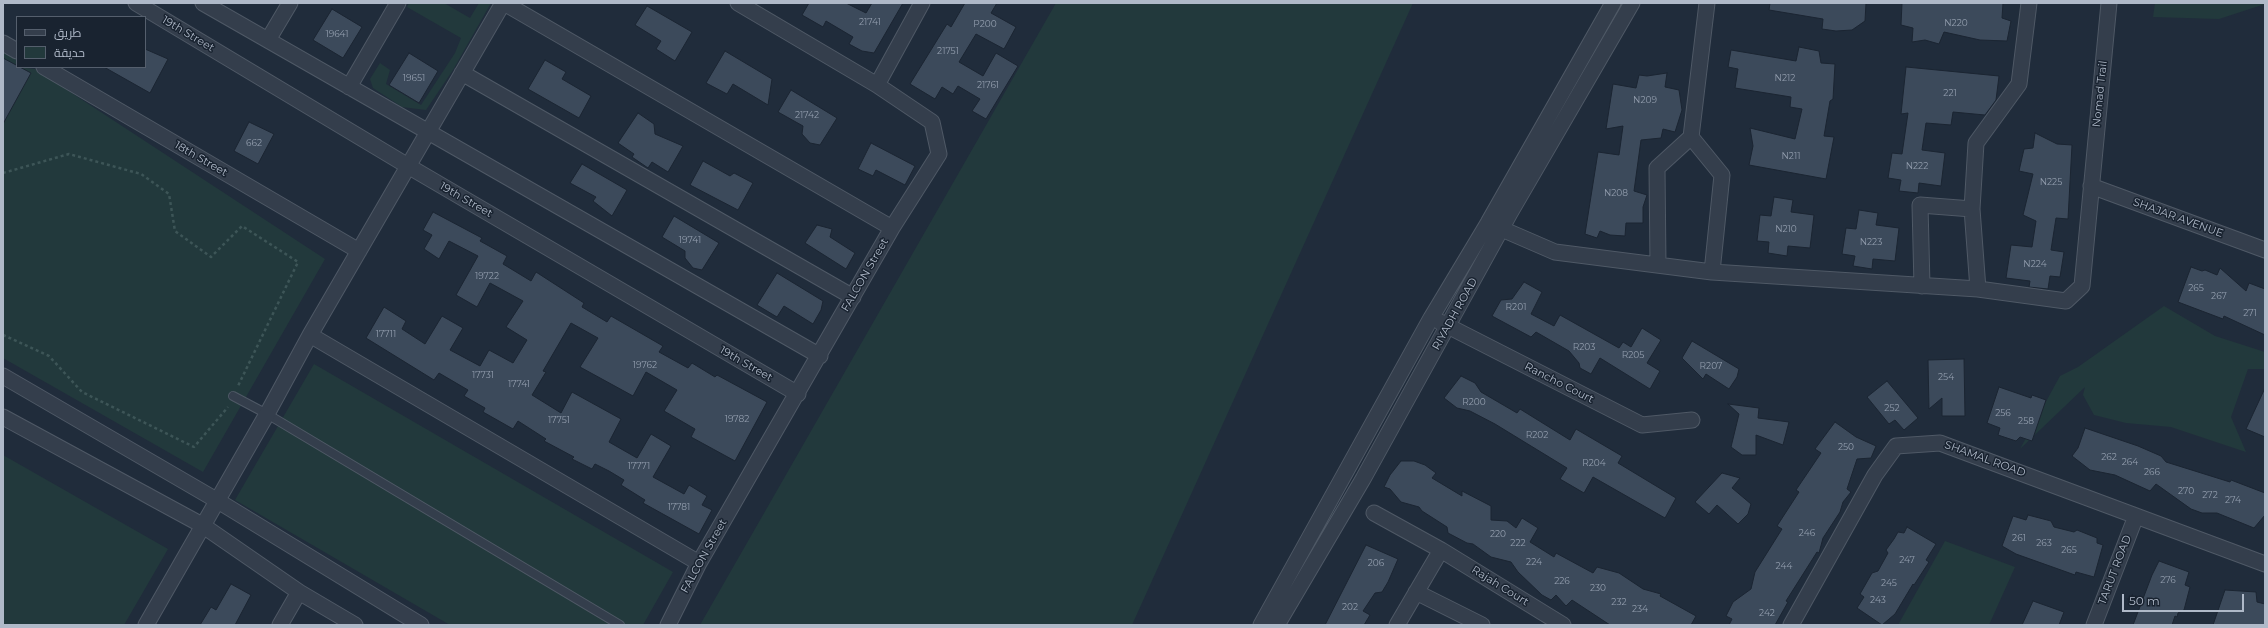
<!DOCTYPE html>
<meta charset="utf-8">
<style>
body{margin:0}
#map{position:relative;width:2268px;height:628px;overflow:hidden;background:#202c3b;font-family:Montserrat,Cairo,sans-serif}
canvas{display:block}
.frame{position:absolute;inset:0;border:4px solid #afb9c8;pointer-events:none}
.legend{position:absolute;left:16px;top:16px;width:130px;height:52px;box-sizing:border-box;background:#192330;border:1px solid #555f6d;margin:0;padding:5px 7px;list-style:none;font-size:12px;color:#afb9c8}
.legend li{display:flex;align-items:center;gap:8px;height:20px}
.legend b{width:20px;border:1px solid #555f6d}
.scale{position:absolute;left:2122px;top:594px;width:122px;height:18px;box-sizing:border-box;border:2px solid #afb9c8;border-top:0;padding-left:5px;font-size:12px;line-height:14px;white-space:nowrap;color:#afb9c8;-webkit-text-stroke:3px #192330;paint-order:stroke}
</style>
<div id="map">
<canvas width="2268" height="628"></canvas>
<div class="frame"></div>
<ul class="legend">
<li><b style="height:5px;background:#343e4c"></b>طريق</li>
<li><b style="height:11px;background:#22393c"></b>حديقة</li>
</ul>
<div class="scale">50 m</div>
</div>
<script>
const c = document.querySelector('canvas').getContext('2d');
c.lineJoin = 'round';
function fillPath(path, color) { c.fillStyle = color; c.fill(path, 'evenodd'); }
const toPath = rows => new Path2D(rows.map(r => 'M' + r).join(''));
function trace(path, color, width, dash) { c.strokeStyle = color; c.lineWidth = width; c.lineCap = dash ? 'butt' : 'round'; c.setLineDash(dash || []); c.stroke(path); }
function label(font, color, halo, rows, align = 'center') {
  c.font = font + ' Montserrat,sans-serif'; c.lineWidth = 3; c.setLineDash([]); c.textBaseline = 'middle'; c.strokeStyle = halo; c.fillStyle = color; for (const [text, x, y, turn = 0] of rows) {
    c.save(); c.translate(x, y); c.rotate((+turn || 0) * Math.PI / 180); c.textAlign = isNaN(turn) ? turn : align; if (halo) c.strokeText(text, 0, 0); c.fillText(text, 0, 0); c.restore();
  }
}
fillPath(toPath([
 [409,3,444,3,470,18,479,3,491,3,453,70,426,110,402,107,373,88,370,79,380,63,390,70,386,84,421,105,455,53,461,38,407,7],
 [1056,3,1413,3,1132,625,700,625],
 [2155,3,2265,3,2265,4,2219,19,2153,17],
 [3,52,17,60,17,67,35,69,325,259,203,472,3,358],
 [2164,306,2215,336,2265,352,2265,369,2248,369,2231,417,2246,452,2171,427,2126,423,2094,415,2083,395,2085,387,2020,449,2060,376,2078,367],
 [314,364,673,572,643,625,450,625,235,500],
 [3,455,168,549,124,625,3,625],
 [1945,541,2015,567,1989,625,1898,625]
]), '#22393c');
const building = toPath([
 [809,3,846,3,866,13,872,3,903,3,874,53,862,51,849,44,853,37,826,21,823,27,802,15,809,3],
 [965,3,997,3,991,13,1016,27,1004,49,976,34,959,62,983,76,996,53,1018,66,986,119,972,111,980,99,958,86,953,94,942,87,935,99,910,84,947,24,951,27,965,3],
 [1770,3,1866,3,1865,21,1852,30,1836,31,1822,29,1823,19,1769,10,1770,3],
 [1902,3,2003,3,2002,18,2011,21,2007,41,1980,40,1944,32,1939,44,1925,40,1912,42,1913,28,1901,25,1902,3],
 [647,6,692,32,675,61,656,49,661,41,635,25,647,6],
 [332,9,362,27,343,58,313,40,332,9],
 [1799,47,1819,51,1821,63,1835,64,1833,99,1830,101,1824,136,1834,137,1826,179,1749,165,1753,146,1750,128,1795,139,1802,109,1790,107,1791,97,1735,88,1738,69,1728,67,1731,50,1796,61,1799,47],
 [145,49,168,59,150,93,104,67,145,67,145,49],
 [725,51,772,79,768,105,733,84,727,94,706,83,725,51],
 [409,53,438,71,419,103,389,85,409,53],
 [3,58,31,73,3,124,3,58],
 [545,60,566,72,562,79,591,96,579,118,528,89,545,60],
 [1906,67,1999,76,1996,100,1985,115,1953,112,1951,125,1926,123,1922,150,1945,153,1941,186,1919,183,1918,193,1899,191,1901,180,1888,178,1892,153,1902,154,1908,113,1901,114,1906,67],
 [1667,73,1665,87,1679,90,1682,110,1675,132,1663,129,1661,138,1641,140,1634,191,1647,195,1643,207,1643,223,1626,223,1625,236,1610,235,1600,231,1597,238,1585,234,1598,152,1619,155,1623,126,1606,129,1613,84,1636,88,1639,75,1647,76,1667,73],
 [791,90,837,118,820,145,810,143,802,134,803,126,778,112,791,90],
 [638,113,654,124,655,134,683,146,668,172,652,162,648,168,632,157,634,154,618,143,638,113],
 [249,122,274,134,258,164,234,151,249,122],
 [2035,133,2057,144,2072,145,2068,219,2056,218,2051,250,2064,252,2060,277,2050,276,2048,289,2029,287,2030,281,2006,278,2011,245,2032,247,2036,221,2023,215,2033,174,2019,171,2024,149,2033,148,2035,133],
 [871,143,915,166,905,185,876,170,873,176,858,169,871,143],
 [703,161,730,176,734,173,753,183,738,210,690,185,703,161],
 [582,164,627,190,612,216,593,201,596,197,570,183,582,164],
 [1774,197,1793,200,1791,212,1814,215,1810,248,1788,246,1787,256,1768,253,1769,242,1757,241,1760,215,1771,216,1774,197],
 [1859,210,1878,213,1876,225,1899,228,1895,261,1873,259,1872,269,1853,266,1855,256,1842,254,1846,228,1856,229,1859,210],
 [433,212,482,238,480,241,507,256,503,264,531,281,536,272,584,303,582,307,607,322,611,316,663,346,659,352,688,368,692,363,715,377,717,375,767,402,735,461,691,437,695,429,664,411,677,390,646,372,633,396,580,367,598,338,571,323,543,371,546,372,532,395,561,413,572,392,621,419,609,442,637,458,651,434,671,446,653,477,684,494,689,485,707,496,702,505,712,510,699,534,643,503,645,500,621,485,624,480,609,471,595,464,592,469,572,459,574,457,544,441,546,439,518,421,513,429,483,412,485,408,464,396,468,390,439,373,434,380,366,338,384,307,406,321,402,329,425,344,442,316,463,328,450,350,480,366,489,350,513,363,527,340,506,327,523,301,490,283,477,307,456,295,478,256,449,241,439,259,424,249,432,235,423,230,433,212],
 [674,216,719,243,702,270,693,268,685,258,685,251,662,237,674,216],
 [817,225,832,229,830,237,855,253,846,269,805,243,817,225],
 [2191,267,2202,271,2205,270,2217,275,2220,268,2246,291,2249,283,2265,289,2265,335,2224,316,2223,319,2178,302,2191,267],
 [777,273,823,301,821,310,813,324,784,306,777,317,757,305,777,273],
 [1524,282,1542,292,1531,314,1554,326,1560,315,1619,348,1623,342,1631,347,1642,328,1661,340,1647,363,1660,371,1650,389,1600,358,1591,374,1580,368,1579,363,1569,351,1536,332,1531,337,1492,316,1501,300,1512,299,1524,282],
 [1692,341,1739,369,1737,377,1729,389,1706,374,1703,379,1682,358,1692,341],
 [1964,359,1965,416,1942,416,1942,398,1929,409,1928,360,1964,359],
 [1461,376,1475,383,1481,392,1517,413,1520,409,1570,440,1576,429,1622,456,1618,463,1676,498,1665,518,1593,477,1584,493,1560,479,1567,468,1495,424,1470,411,1457,408,1444,398,1461,376],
 [1887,381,1918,418,1904,430,1895,420,1889,424,1867,397,1887,381],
 [1999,387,2031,398,2032,395,2046,400,2032,441,2020,437,2016,441,1998,435,2000,428,1987,423,1999,387],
 [2265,388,2265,437,2246,429,2265,388],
 [1728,404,1759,408,1758,418,1789,422,1783,445,1756,435,1756,455,1742,455,1731,447,1739,414,1728,404],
 [1835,422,1856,437,1876,446,1871,458,1857,459,1847,489,1851,492,1843,502,1840,512,1823,538,1819,553,1817,552,1786,601,1788,602,1775,625,1729,625,1732,619,1726,616,1733,602,1751,589,1755,572,1782,529,1777,526,1799,492,1796,490,1821,453,1815,449,1835,422],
 [2085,428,2138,446,2161,456,2166,462,2230,482,2231,480,2265,493,2265,515,2254,528,2217,513,2202,513,2191,509,2156,484,2150,491,2115,475,2090,470,2072,456,2078,448,2085,428],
 [1401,461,1414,461,1425,465,1436,473,1432,478,1462,496,1462,491,1491,506,1491,520,1507,521,1516,528,1522,518,1538,528,1530,542,1554,557,1556,553,1593,573,1597,567,1619,573,1643,589,1661,594,1660,596,1696,616,1691,625,1610,625,1572,600,1566,606,1556,595,1551,600,1542,595,1518,572,1511,562,1491,557,1473,544,1467,543,1448,533,1447,527,1422,511,1419,507,1401,502,1390,489,1384,487,1390,475,1401,461],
 [1722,473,1740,478,1732,488,1751,504,1748,514,1738,524,1717,505,1709,514,1695,502,1722,473],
 [2028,515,2051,521,2054,527,2074,532,2077,530,2097,538,2097,543,2103,545,2094,577,2076,572,2075,575,2016,554,2002,546,2013,516,2026,520,2028,515],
 [1907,527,1936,544,1926,560,1929,562,1914,585,1913,584,1895,614,1882,625,1857,608,1864,597,1860,594,1872,573,1878,571,1888,553,1886,550,1894,539,1898,532,1904,533,1907,527],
 [1366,545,1398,559,1388,582,1382,592,1375,593,1363,611,1370,615,1364,625,1325,625,1366,545],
 [2159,561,2189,572,2185,585,2190,587,2184,610,2178,613,2177,617,2175,616,2172,625,2133,625,2152,575,2159,561],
 [231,584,251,595,235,625,200,625,211,607,216,610,231,584],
 [2225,590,2256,592,2257,602,2265,604,2265,625,2213,625,2225,590],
 [2033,601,2064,612,2059,625,2022,625,2033,601]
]);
fillPath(building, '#3c4a5b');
trace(building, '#1b2532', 1);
const service = toPath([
 [233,396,267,414,620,625]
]);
const minor = toPath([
 [136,3,408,166,798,394],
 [203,3,820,356],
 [504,3,892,228],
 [268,40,290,3],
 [3,43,17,51],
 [44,67,359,251],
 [462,73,853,297],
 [877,85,922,3],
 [349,87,398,3],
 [1691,137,1707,3],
 [2091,186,2265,250],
 [1488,223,1555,252,1712,272,1978,289,2066,301,2082,286,2109,3],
 [1658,265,1657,168,1691,137,1722,175,1712,272],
 [1922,286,1920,205,1972,209],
 [1978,289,1972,209,1976,143,2019,84,2029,3],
 [1440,322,1642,425,1692,420],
 [310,335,699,563],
 [3,376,218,501,421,625],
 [3,417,202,525,299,592,355,625],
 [1374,513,1441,550,1563,625],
 [1416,592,1482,625],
 [146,625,267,414,310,335,503,3],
 [280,625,299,592],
 [668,625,699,563,892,228,939,154,932,122,877,85,738,3],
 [1261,625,1431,318,1488,223,1613,3],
 [1277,625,1363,479,1510,213,1632,3],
 [1397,625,1441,550],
 [1791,625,1875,475,1896,446,1940,443,2265,564],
 [2094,625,2136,516]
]);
trace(service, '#4f5966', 10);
trace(minor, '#4f5966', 17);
trace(toPath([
 [3,173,69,154,141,174,169,194,175,231,211,257,242,226,298,262,238,386],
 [3,335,49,356,82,392,194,447,228,407]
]), '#3d5557', 2.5, [3, 3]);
trace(service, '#343e4c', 8);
trace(minor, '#343e4c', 15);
label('9px', '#929dad', null, [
 ["21741",870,22],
 ["N220",1956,23],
 ["P200",985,24],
 ["19641",337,34],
 ["21751",948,51],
 ["19651",414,78],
 ["N212",1785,78],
 ["21761",988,85],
 ["221",1950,93],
 ["N209",1645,100],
 ["21742",807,115],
 ["662",254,143],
 ["N211",1791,156],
 ["N222",1917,166],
 ["N225",2051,182],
 ["N208",1616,193],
 ["N210",1786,229],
 ["19741",690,240],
 ["N223",1871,242],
 ["N224",2035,264],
 ["19722",487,276],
 ["265",2196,288],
 ["267",2219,296],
 ["R201",1516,307],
 ["271",2250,313],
 ["17711",386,334],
 ["R203",1584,347],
 ["R205",1633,355],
 ["19762",645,365],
 ["R207",1711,366],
 ["17731",483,375],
 ["254",1946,377],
 ["17741",519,384],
 ["R200",1474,402],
 ["252",1892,408],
 ["256",2003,413],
 ["19782",737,419],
 ["17751",559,420],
 ["258",2026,421],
 ["R202",1537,435],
 ["250",1846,447],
 ["262",2109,457],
 ["264",2130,462],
 ["R204",1594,463],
 ["17771",639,466],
 ["266",2152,472],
 ["270",2186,491],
 ["272",2210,495],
 ["274",2233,500],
 ["17781",679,507],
 ["246",1807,533],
 ["220",1498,534],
 ["261",2019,538],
 ["222",1518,543],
 ["263",2044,543],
 ["265",2069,550],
 ["247",1907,560],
 ["224",1534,562],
 ["206",1376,563],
 ["244",1784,566],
 ["276",2168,580],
 ["226",1562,581],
 ["245",1889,583],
 ["230",1598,588],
 ["243",1878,600],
 ["232",1619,602],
 ["202",1350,607],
 ["234",1640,609],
 ["242",1767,613]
]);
label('11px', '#afb9c8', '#192330', [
 ["19th Street",188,34,31],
 ["Nomad Trail",2100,94,-84],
 ["18th Street",201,159,30],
 ["19th Street",466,200,30],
 ["SHAJAR AVENUE",2178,218,20],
 ["FALCON Street",865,275,-60],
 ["RIYADH ROAD",1455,314,-61],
 ["19th Street",746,364,30],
 ["Rancho Court",1559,383,27],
 ["SHAMAL ROAD",1985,459,20],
 ["FALCON Street",704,556,-61],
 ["TARUT ROAD",2115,570,-69],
 ["Rajah Court",1500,586,32]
]);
</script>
